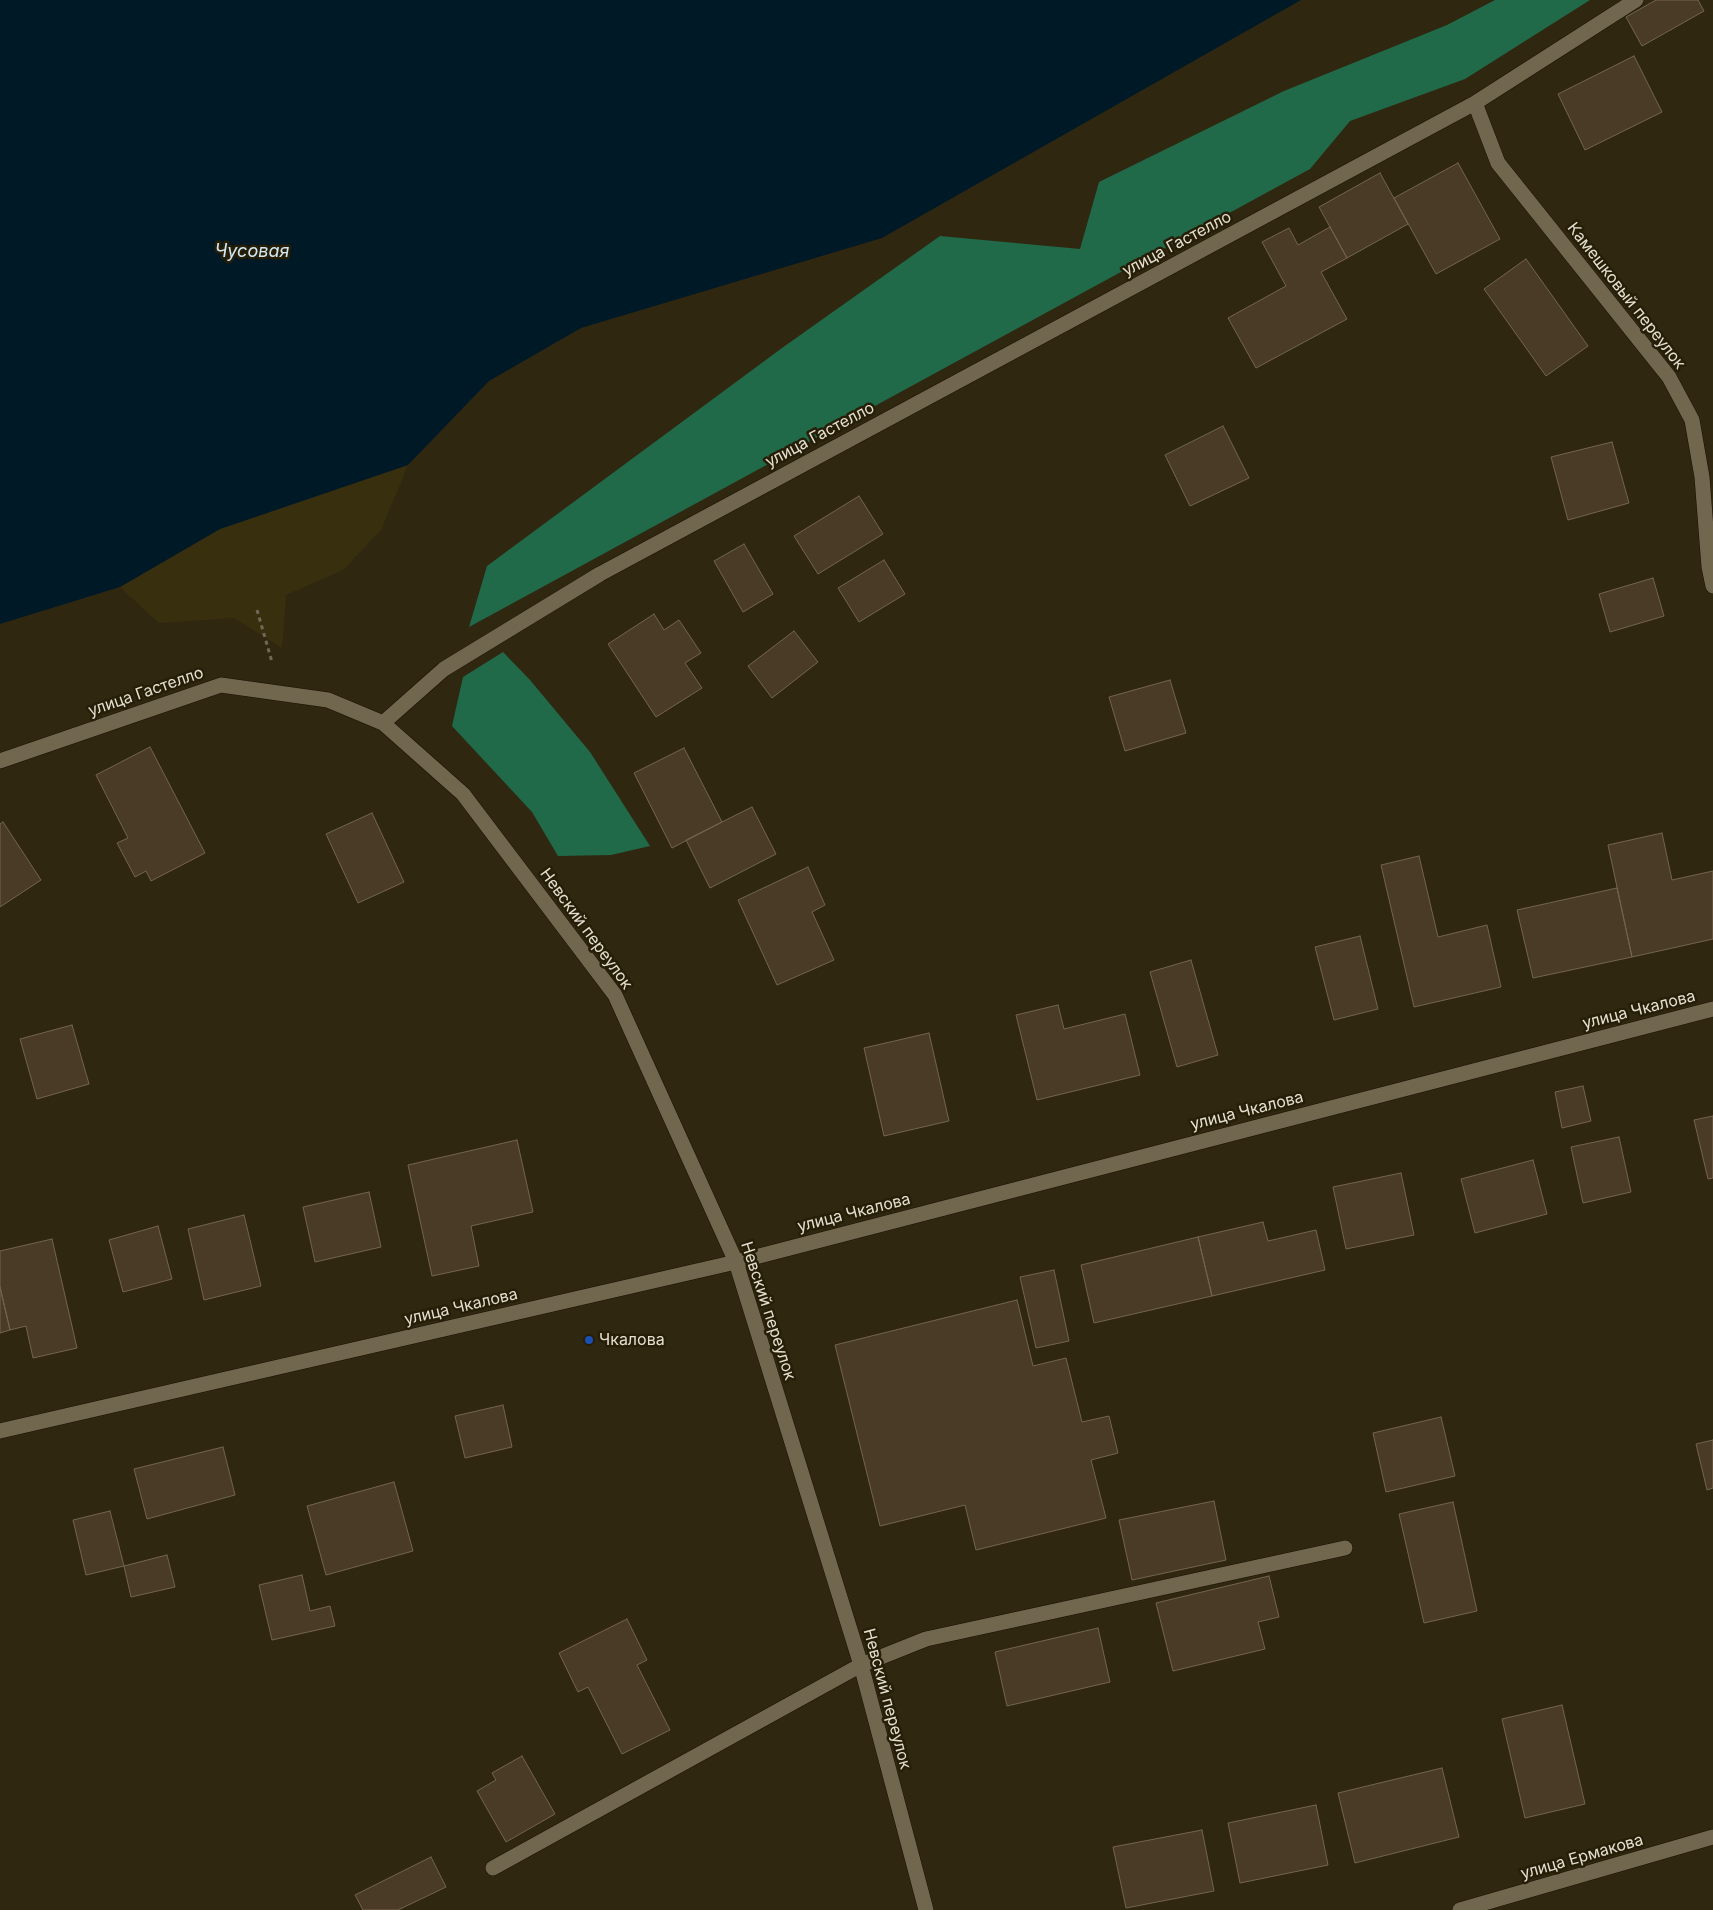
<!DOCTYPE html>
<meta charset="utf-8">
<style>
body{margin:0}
canvas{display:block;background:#302710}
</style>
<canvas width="1713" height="1910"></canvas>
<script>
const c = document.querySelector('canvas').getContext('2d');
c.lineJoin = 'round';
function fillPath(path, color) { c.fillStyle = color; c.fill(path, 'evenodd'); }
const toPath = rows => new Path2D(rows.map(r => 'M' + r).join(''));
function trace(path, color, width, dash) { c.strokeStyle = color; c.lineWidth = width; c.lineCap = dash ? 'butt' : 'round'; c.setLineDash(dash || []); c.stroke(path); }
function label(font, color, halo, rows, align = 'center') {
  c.font = font + ' Inter,sans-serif'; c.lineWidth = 5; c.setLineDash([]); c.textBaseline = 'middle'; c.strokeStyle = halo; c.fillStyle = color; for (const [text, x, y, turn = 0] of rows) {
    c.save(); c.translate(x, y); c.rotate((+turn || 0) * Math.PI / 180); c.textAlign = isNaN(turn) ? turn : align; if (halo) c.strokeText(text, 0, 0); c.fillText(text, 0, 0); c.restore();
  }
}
fillPath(toPath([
 [1495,0,1590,0,1465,79,1350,121,1310,169,469,627,487,566,782,348,940,236,1080,249,1099,182,1284,91,1447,25],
 [503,652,530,680,590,752,650,846,611,855,558,856,532,812,452,726,463,677]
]), '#206949');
fillPath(toPath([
 [408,465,381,530,343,570,286,595,282,648,234,618,159,623,120,587,220,529]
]), '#382f0f');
fillPath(toPath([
 [0,0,1301,0,882,238,581,328,489,381,408,465,220,529,120,587,0,624]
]), '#001927');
const building = toPath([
 [1656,0,1698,0,1704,11,1642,46,1626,17,1656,0],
 [1634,56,1662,112,1585,150,1558,94,1634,56],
 [1458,163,1500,239,1436,274,1394,198,1458,163],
 [1380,173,1408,224,1347,258,1319,207,1380,173],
 [1330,227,1347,258,1321,272,1347,319,1256,368,1228,318,1286,286,1262,242,1289,228,1298,245,1330,227],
 [1526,259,1588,346,1546,376,1484,289,1526,259],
 [1223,426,1249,478,1190,506,1165,455,1223,426],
 [1612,442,1629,503,1568,520,1551,457,1612,442],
 [859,496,883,534,818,574,794,536,859,496],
 [744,544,773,594,743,612,714,561,744,544],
 [884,560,905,594,859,622,838,588,884,560],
 [1653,578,1664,616,1610,632,1599,594,1653,578],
 [654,614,664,630,679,620,701,653,685,663,702,688,656,717,608,644,654,614],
 [794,631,818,662,772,698,748,666,794,631],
 [1170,680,1186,733,1125,751,1109,697,1170,680],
 [150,747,205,853,151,881,146,871,135,877,117,843,128,838,96,775,150,747],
 [684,748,722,822,672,848,634,773,684,748],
 [752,807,776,854,710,888,686,840,752,807],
 [372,813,404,882,358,903,326,834,372,813],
 [3,822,41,880,0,907,0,824,3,822],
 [1662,833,1672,880,1713,871,1713,939,1632,957,1608,845,1662,833],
 [1419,856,1438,937,1487,925,1501,987,1414,1007,1381,865,1419,856],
 [808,867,825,905,812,912,834,960,777,985,738,900,808,867],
 [1617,888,1632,957,1533,978,1517,910,1617,888],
 [1360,936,1378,1009,1334,1020,1315,947,1360,936],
 [1191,960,1218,1055,1177,1067,1150,972,1191,960],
 [1058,1005,1064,1029,1125,1014,1140,1075,1037,1100,1016,1015,1058,1005],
 [72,1025,89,1084,37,1099,20,1039,72,1025],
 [929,1033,949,1121,884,1136,864,1048,929,1033],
 [1583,1086,1591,1121,1562,1128,1555,1092,1583,1086],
 [1713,1116,1713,1178,1708,1179,1694,1120,1713,1116],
 [1619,1137,1631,1192,1583,1203,1571,1147,1619,1137],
 [517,1140,533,1212,471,1226,479,1266,432,1276,408,1165,517,1140],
 [1533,1160,1547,1214,1475,1233,1461,1179,1533,1160],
 [1401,1173,1414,1235,1346,1249,1333,1187,1401,1173],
 [369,1192,381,1247,315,1262,303,1207,369,1192],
 [244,1215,261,1286,204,1300,188,1229,244,1215],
 [1263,1222,1268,1241,1316,1230,1325,1270,1212,1296,1198,1237,1263,1222],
 [158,1226,172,1279,123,1292,109,1240,158,1226],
 [1198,1237,1212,1296,1094,1323,1081,1265,1198,1237],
 [52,1239,77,1348,33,1358,26,1326,10,1330,0,1287,0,1251,52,1239],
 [1054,1270,1069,1341,1036,1348,1020,1277,1054,1270],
 [0,1287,10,1330,0,1333,0,1287],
 [1017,1300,1033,1366,1066,1358,1082,1422,1109,1416,1118,1453,1091,1460,1106,1518,976,1550,965,1505,880,1526,835,1345,1017,1300],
 [503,1405,512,1447,465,1458,455,1416,503,1405],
 [1441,1417,1455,1476,1386,1492,1373,1433,1441,1417],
 [1713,1440,1713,1488,1707,1490,1696,1444,1713,1440],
 [223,1447,235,1495,147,1519,134,1469,223,1447],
 [394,1482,413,1551,326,1575,307,1506,394,1482],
 [1214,1501,1226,1560,1132,1580,1119,1520,1214,1501],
 [1453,1502,1477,1611,1424,1623,1399,1514,1453,1502],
 [110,1511,124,1566,86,1575,73,1520,110,1511],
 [167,1555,175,1587,131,1597,124,1566,167,1555],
 [302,1575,310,1611,330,1606,335,1626,272,1640,259,1585,302,1575],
 [1269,1576,1279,1617,1258,1622,1265,1649,1173,1671,1156,1603,1269,1576],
 [627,1619,647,1660,637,1665,670,1730,622,1754,588,1687,578,1692,559,1653,627,1619],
 [1098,1628,1110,1682,1007,1706,995,1652,1098,1628],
 [1562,1705,1585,1804,1525,1818,1502,1719,1562,1705],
 [522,1756,555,1814,506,1842,477,1791,496,1780,492,1773,522,1756],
 [1442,1768,1459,1837,1355,1863,1338,1793,1442,1768],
 [1316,1805,1328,1865,1240,1883,1228,1823,1316,1805],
 [1202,1830,1214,1891,1126,1908,1113,1847,1202,1830],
 [431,1857,446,1887,398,1910,363,1910,355,1895,431,1857]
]);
fillPath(building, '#4a3b26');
trace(building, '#74644d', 1);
const lane = toPath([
 [493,1868,861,1665,926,1639,1345,1548]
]);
const street = toPath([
 [1475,103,1498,163,1669,377,1692,420,1702,477,1709,567,1713,586],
 [383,723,463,794,615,995,736,1262,861,1665,926,1910],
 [0,761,221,685,328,700,383,723,444,669,600,574,1475,103,1636,0],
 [1460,1910,1713,1837]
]);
const secondary = toPath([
 [0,1431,736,1262,1713,1009]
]);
trace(lane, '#181000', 16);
trace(street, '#181000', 16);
trace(secondary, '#181000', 16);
trace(toPath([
 [257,610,272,662]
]), '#716955', 3, [4, 4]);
trace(lane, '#71674e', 15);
trace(street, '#71674e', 15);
trace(secondary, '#71674e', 15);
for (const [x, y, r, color] of [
 [589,1340,5,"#1a4fb4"]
]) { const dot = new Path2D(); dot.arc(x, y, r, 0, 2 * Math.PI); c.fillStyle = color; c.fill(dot); trace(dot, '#261e06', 2); }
label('16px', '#e5dfd1', '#261e06', [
 ["улица Гастелло",1177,244,-28],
 ["Камешковый переулок",1626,296,52],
 ["улица Гастелло",820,435,-28],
 ["улица Гастелло",146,692,-19],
 ["Невский переулок",586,929,54],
 ["улица Чкалова",1639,1010,-14],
 ["улица Чкалова",1247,1111,-14],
 ["улица Чкалова",854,1213,-14],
 ["улица Чкалова",461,1307,-13],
 ["Невский переулок",768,1311,72],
 ["Невский переулок",887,1699,75],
 ["улица Ермакова",1582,1857,-16]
]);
label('16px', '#e5dfd1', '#261e06', [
 ["Чкалова",599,1340]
], 'left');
label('italic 18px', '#d2e7f4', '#261e06', [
 ["Чусовая",252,252]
]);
</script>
